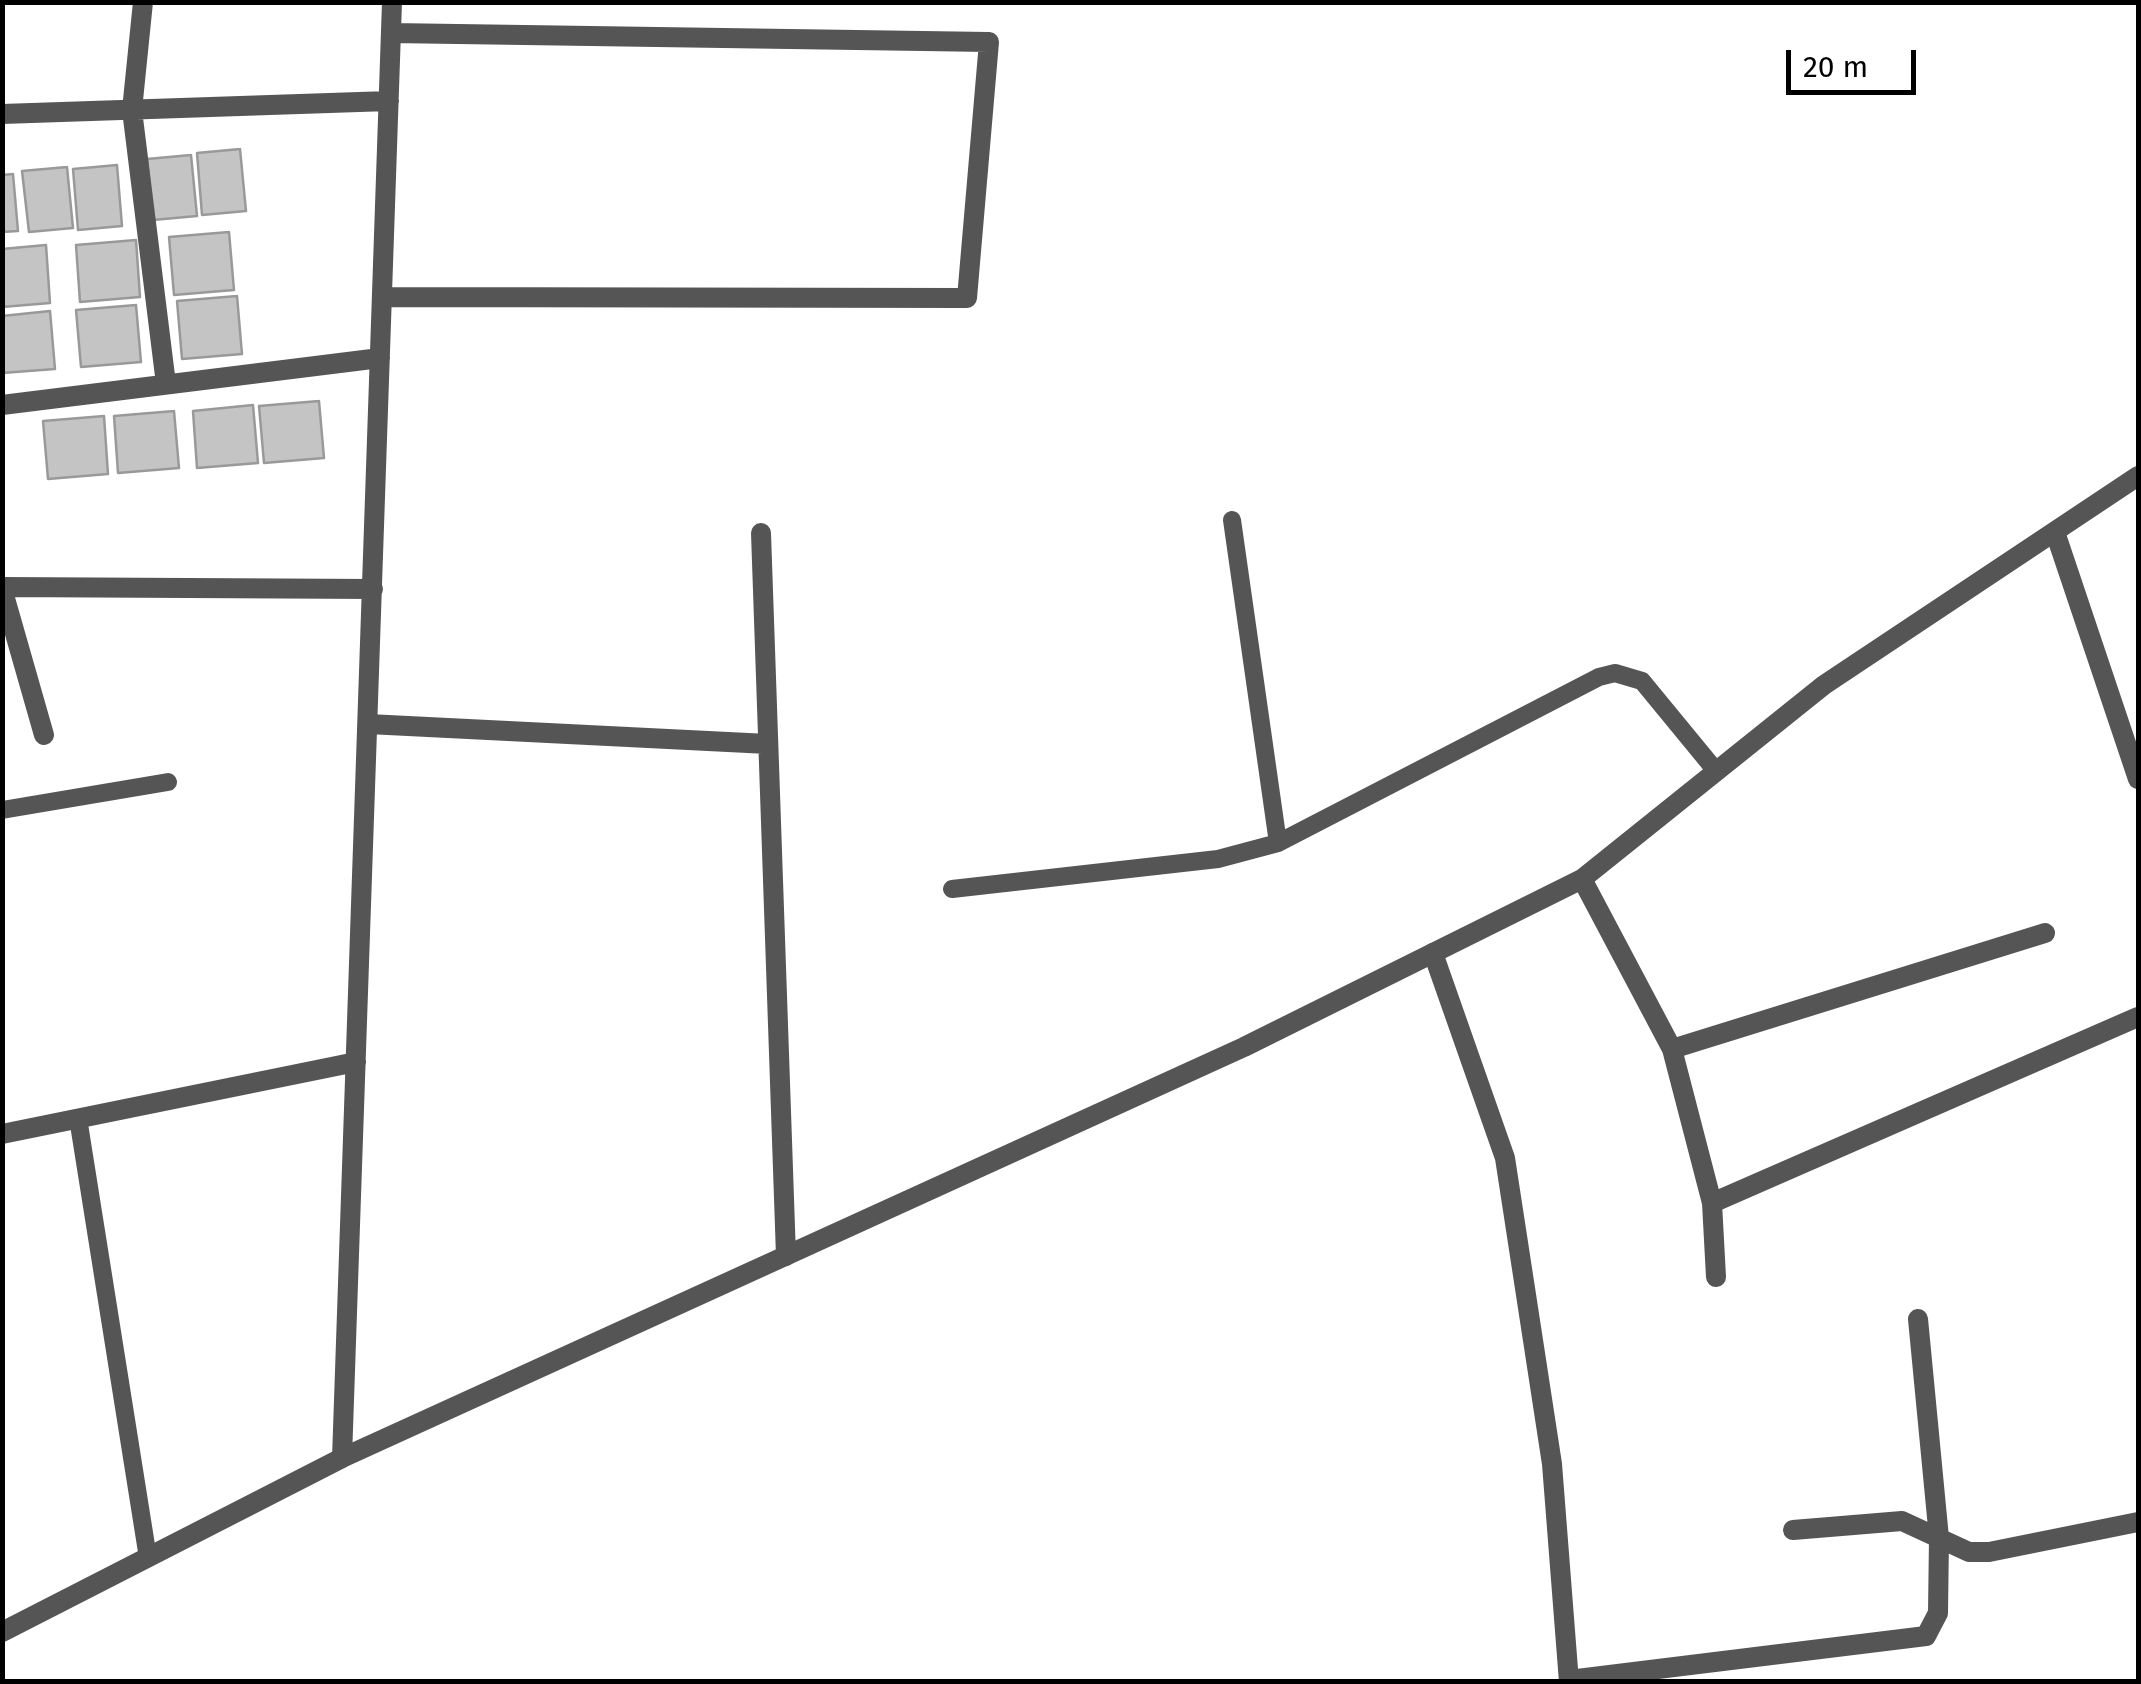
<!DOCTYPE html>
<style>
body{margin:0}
#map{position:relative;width:2141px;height:1684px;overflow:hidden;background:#fff;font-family:"Fira Sans",sans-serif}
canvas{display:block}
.frame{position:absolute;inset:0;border:5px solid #000;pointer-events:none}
.scale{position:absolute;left:1786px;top:50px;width:130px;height:45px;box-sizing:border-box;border:5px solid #000;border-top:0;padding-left:12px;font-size:30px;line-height:35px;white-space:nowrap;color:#000;-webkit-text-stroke:8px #fff;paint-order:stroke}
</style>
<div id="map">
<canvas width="2141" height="1684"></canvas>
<div class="frame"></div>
<div class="scale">20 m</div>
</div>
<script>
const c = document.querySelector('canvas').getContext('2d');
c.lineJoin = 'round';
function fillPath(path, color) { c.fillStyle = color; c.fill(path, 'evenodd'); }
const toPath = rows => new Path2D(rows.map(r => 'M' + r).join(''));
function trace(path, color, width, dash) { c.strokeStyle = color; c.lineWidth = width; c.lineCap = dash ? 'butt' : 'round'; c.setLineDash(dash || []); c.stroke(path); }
const building = toPath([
 [240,149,246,211,202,215,197,153,240,149],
 [191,155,197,216,153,220,147,159,191,155],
 [117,165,122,226,78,230,73,169,117,165],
 [67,167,73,228,29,232,22,171,67,167],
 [13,174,18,231,2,232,2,175,13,174],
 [229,232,234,290,174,295,169,237,229,232],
 [136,240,140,297,80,302,76,245,136,240],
 [46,245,50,303,2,307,2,249,46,245],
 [237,296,242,354,182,359,177,301,237,296],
 [136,305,141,362,81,367,76,310,136,305],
 [50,311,55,369,2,373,2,316,50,311],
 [319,401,324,458,264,463,259,406,319,401],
 [253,405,258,463,197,468,193,411,253,405],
 [174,411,179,468,118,473,114,416,174,411],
 [104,416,108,474,48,479,43,421,104,416]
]);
fillPath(building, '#c4c4c4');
trace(building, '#999', 2.5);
trace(toPath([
 [1232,520,1278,843],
 [2,810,168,782],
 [952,889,1218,859,1278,843,1599,677,1615,673,1642,681,1716,771],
 [78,1118,148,1558]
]), '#555', 18);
trace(toPath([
 [143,2,132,110,166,384],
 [2,114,389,101],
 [382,297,967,298,989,42,391,33],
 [2,405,380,358],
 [2055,532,2138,779],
 [761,533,786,1256],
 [2,587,373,589],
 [2,588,44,735],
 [368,724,768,744],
 [1582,879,1672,1049,1712,1203,1716,1277],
 [1433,953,1505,1158,1552,1464,1569,1682],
 [1672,1049,2045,933],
 [2,1134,356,1062],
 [1712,1203,2138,1017],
 [342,1458,392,2],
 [1793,1530,1902,1521,1969,1552,1989,1552,2138,1522],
 [1569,1680,1926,1636,1938,1613,1939,1538,1918,1319]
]), '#555', 20);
trace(toPath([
 [2,1632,342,1458,1244,1047,1582,879,1824,685,2138,476]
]), '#555', 20);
</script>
